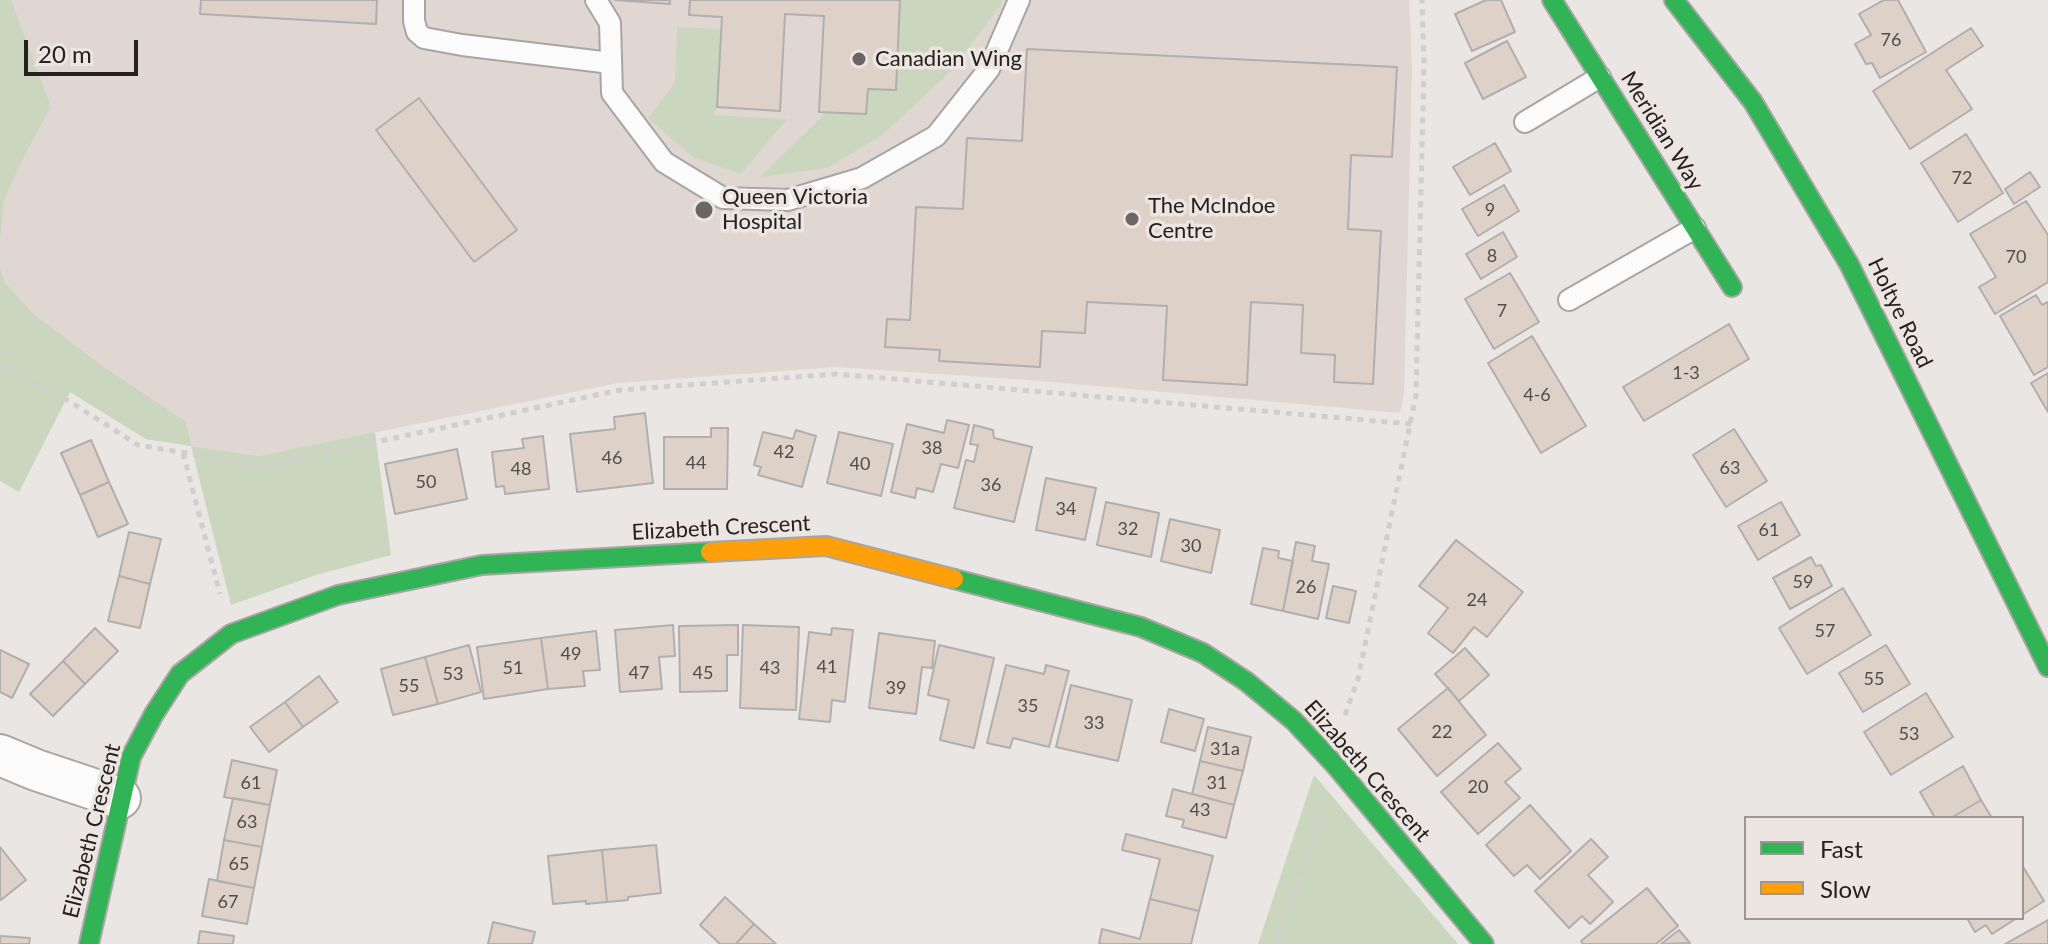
<!DOCTYPE html>
<style>
body{margin:0}
#map{position:relative;width:2048px;height:944px;overflow:hidden;background:#e9e6e4;font-family:Lato,sans-serif}
canvas{display:block}
.legend{position:absolute;left:1744px;top:816px;width:280px;height:104px;box-sizing:border-box;background:#ece5e1;border:2px solid #9c9794;margin:0;padding:10px 14px;list-style:none;font-size:24px;color:#242120}
.legend li{display:flex;align-items:center;gap:16px;height:40px}
.legend b{width:40px;border:2px solid #9c9794}
.scale{position:absolute;left:24px;top:40px;width:114px;height:36px;box-sizing:border-box;border:4px solid #242120;border-top:0;padding-left:10px;font-size:24px;line-height:28px;white-space:nowrap;color:#242120;-webkit-text-stroke:6px #ece5e1;paint-order:stroke}
</style>
<div id="map">
<canvas width="2048" height="944"></canvas>
<ul class="legend">
<li><b style="height:10px;background:#30b455"></b>Fast</li>
<li><b style="height:10px;background:#ff9f0a"></b>Slow</li>
</ul>
<div class="scale">20 m</div>
</div>
<script>
const c = document.querySelector('canvas').getContext('2d');
c.lineJoin = 'round';
function fillPath(path, color) { c.fillStyle = color; c.fill(path, 'evenodd'); }
const toPath = rows => new Path2D(rows.map(r => 'M' + r).join(''));
function trace(path, color, width, dash) { c.strokeStyle = color; c.lineWidth = width; c.lineCap = dash ? 'butt' : 'round'; c.setLineDash(dash || []); c.stroke(path); }
function label(font, color, halo, rows, align = 'center') {
  c.font = font + ' Lato,sans-serif'; c.lineWidth = 7; c.setLineDash([]); c.textBaseline = 'middle'; c.strokeStyle = halo; c.fillStyle = color; for (const [text, x, y, turn = 0] of rows) {
    c.save(); c.translate(x, y); c.rotate((+turn || 0) * Math.PI / 180); c.textAlign = isNaN(turn) ? turn : align; if (halo) c.strokeText(text, 0, 0); c.fillText(text, 0, 0); c.restore();
  }
}
fillPath(toPath([
 [0,0,1409,0,1412,67,1404,394,1400,413,1041,381,837,367,618,383,259,456,146,439,70,392,0,354]
]), '#e0d7d2');
fillPath(toPath([
 [0,0,11,0,51,107,23,158,4,200,0,239],
 [900,0,1001,0,1001,5,951,71,882,135,827,168,760,177,827,112,866,114,868,89,895,90],
 [677,27,722,29,717,107,713,115,787,119,741,174,694,158,648,118,675,83],
 [0,267,5,283,31,312,101,365,186,422,191,446,259,456,375,432,391,555,316,575,231,605,191,446,146,439,70,392,19,492,0,481],
 [1314,775,1458,944,1258,944]
]), '#cbd6be');
const building = toPath([
 [201,0,377,0,376,24,200,14,201,0],
 [615,0,670,0,670,4,615,0],
 [690,0,900,0,896,90,868,89,866,114,819,112,824,16,785,14,780,111,717,107,722,17,689,15,690,0],
 [1486,0,1501,0,1515,32,1472,51,1455,14,1486,0],
 [1884,0,1898,0,1926,52,1880,78,1872,63,1866,64,1855,44,1871,35,1859,14,1884,0],
 [1971,28,1983,46,1946,70,1972,109,1910,149,1873,91,1971,28],
 [1507,41,1526,77,1483,99,1465,63,1507,41],
 [1027,49,1397,67,1392,157,1351,155,1348,229,1381,231,1373,384,1334,382,1335,355,1301,353,1303,305,1251,302,1247,385,1163,380,1167,306,1087,302,1085,333,1042,331,1040,367,939,361,940,350,885,347,887,319,910,320,916,207,963,209,967,138,1022,141,1027,49],
 [419,98,517,230,474,262,376,130,419,98],
 [1966,134,2003,193,1958,222,1921,163,1966,134],
 [1495,143,1511,171,1470,195,1453,167,1495,143],
 [2030,172,2040,187,2014,204,2005,189,2030,172],
 [1504,185,1519,211,1478,236,1462,209,1504,185],
 [2026,201,2048,235,2048,282,1995,314,1979,287,1996,277,1970,234,2026,201],
 [1503,232,1517,257,1481,279,1466,254,1503,232],
 [1510,273,1539,322,1494,349,1465,299,1510,273],
 [2036,295,2042,305,2048,302,2048,367,2034,375,2000,316,2036,295],
 [1729,324,1749,359,1644,421,1623,387,1729,324],
 [1532,336,1586,426,1541,453,1488,363,1532,336],
 [2048,373,2048,412,2031,383,2048,373],
 [645,413,653,483,577,492,570,434,615,429,614,417,645,413],
 [947,420,969,425,958,468,941,464,933,492,917,488,915,498,891,492,907,424,944,433,947,420],
 [974,425,993,430,994,438,1032,447,1014,522,954,508,966,460,974,462,978,445,970,444,974,425],
 [711,428,728,428,727,489,664,489,664,437,711,437,711,428],
 [1734,429,1767,481,1726,507,1693,455,1734,429],
 [796,430,816,436,802,487,758,475,761,467,754,465,763,432,793,439,796,430],
 [839,432,893,444,881,496,827,483,839,432],
 [543,436,549,489,505,494,504,486,496,487,492,452,524,448,522,439,543,436],
 [91,440,109,482,80,495,61,453,91,440],
 [457,449,467,499,395,514,385,464,457,449],
 [1046,478,1096,488,1085,540,1036,530,1046,478],
 [109,482,128,524,98,537,80,495,109,482],
 [1106,502,1159,513,1151,557,1097,545,1106,502],
 [1781,502,1800,535,1758,560,1738,526,1781,502],
 [1170,519,1220,530,1211,573,1161,561,1170,519],
 [129,532,161,539,150,584,119,576,129,532],
 [1456,540,1523,592,1487,637,1474,627,1453,653,1428,633,1448,608,1419,586,1456,540],
 [1296,542,1315,546,1312,561,1329,564,1318,619,1283,611,1296,542],
 [1263,548,1279,551,1278,558,1293,561,1283,611,1251,604,1263,548],
 [1811,557,1816,566,1821,565,1832,586,1790,609,1773,578,1811,557],
 [119,576,150,584,140,628,108,621,119,576],
 [1333,586,1356,591,1349,623,1326,618,1333,586],
 [1843,588,1871,635,1807,674,1779,628,1843,588],
 [673,625,675,656,659,657,662,689,620,692,615,630,673,625],
 [738,625,738,655,727,655,727,691,680,692,679,626,738,625],
 [743,625,799,627,796,710,740,708,743,625],
 [95,628,118,651,85,684,63,661,95,628],
 [832,628,853,630,845,702,832,700,830,722,799,719,809,632,831,635,832,628],
 [596,631,600,670,583,671,585,686,548,689,541,638,596,631],
 [879,633,935,641,932,668,922,667,916,714,869,708,879,633],
 [541,638,548,689,484,699,477,647,541,638],
 [469,645,481,692,438,704,425,657,469,645],
 [939,645,994,658,974,748,940,740,949,700,928,695,939,645],
 [1886,645,1910,684,1863,712,1839,673,1886,645],
 [1465,648,1489,675,1459,701,1435,674,1465,648],
 [0,650,29,664,12,698,0,692,0,650],
 [425,657,438,704,393,715,381,669,425,657],
 [63,661,85,684,53,716,30,694,63,661],
 [1006,665,1044,674,1046,665,1069,671,1049,747,1013,738,1010,748,987,743,1006,665],
 [319,676,338,702,303,727,285,702,319,676],
 [1071,685,1132,700,1118,761,1056,747,1071,685],
 [1448,688,1486,735,1437,776,1398,729,1448,688],
 [1926,693,1953,737,1891,775,1864,732,1926,693],
 [285,702,303,727,269,752,250,727,285,702],
 [1169,709,1204,719,1195,751,1161,742,1169,709],
 [1208,727,1251,737,1243,771,1200,761,1208,727],
 [1498,743,1521,769,1505,782,1520,798,1478,834,1441,792,1498,743],
 [232,760,277,770,270,805,224,797,232,760],
 [1200,761,1243,771,1234,805,1192,794,1200,761],
 [1963,766,1981,800,1951,818,1935,818,1920,792,1963,766],
 [1173,789,1234,805,1226,838,1182,827,1184,820,1166,816,1173,789],
 [233,798,270,805,262,847,224,840,233,798],
 [1981,800,1992,818,1951,818,1981,800],
 [1530,805,1571,851,1540,879,1527,865,1514,876,1486,845,1530,805],
 [1126,834,1213,856,1199,911,1150,899,1160,859,1122,850,1126,834],
 [1591,839,1608,857,1588,875,1613,902,1590,924,1582,916,1569,928,1535,891,1591,839],
 [224,840,262,847,254,888,217,881,224,840],
 [656,845,661,893,628,897,628,900,607,902,602,850,656,845],
 [0,847,26,880,1,900,0,900,0,847],
 [602,850,607,902,586,904,586,901,553,904,548,856,602,850],
 [2022,865,2044,901,2022,915,2022,865],
 [209,879,254,888,247,924,202,916,209,879],
 [1647,888,1678,926,1656,944,1583,944,1581,941,1647,888],
 [725,897,754,924,736,944,720,944,700,925,725,897],
 [1150,899,1199,911,1191,944,1099,944,1102,929,1140,939,1150,899],
 [1967,918,2017,918,1992,934,1986,925,1975,932,1967,918],
 [2048,920,2048,944,2005,944,2048,920],
 [493,922,535,932,532,944,488,944,493,922],
 [754,924,776,944,736,944,754,924],
 [1679,930,1690,943,1661,944,1679,930],
 [200,931,234,936,233,944,198,944,200,931],
 [0,936,30,938,29,944,0,944,0,936]
]);
fillPath(building, '#ded2c8');
trace(building, '#b1aead', 2);
const lane = toPath([
 [414,0,414,21,417,32,424,38,462,45,611,63],
 [596,0,610,23,612,93,664,162,723,198,788,200,862,178,936,136,989,69,1019,0],
 [1525,122,1600,77],
 [1569,300,1695,228]
]);
const street = toPath([
 [0,755,36,770,120,798]
]);
const fast = toPath([
 [1552,0,1732,287],
 [1674,0,1753,102,1849,264,2048,667],
 [954,579,1141,627,1203,653,1247,682,1294,721,1335,765,1484,944],
 [89,944,131,757,154,714,180,674,231,634,338,595,482,565,710,552]
]);
const slow = toPath([
 [710,552,826,546,954,579]
]);
trace(lane, '#a8a5a3', 24);
trace(street, '#a8a5a3', 44);
trace(fast, '#a8a5a3', 22);
trace(slow, '#a8a5a3', 22);
trace(toPath([
 [0,364,69,401,138,445,263,466,620,390,836,374,1411,424],
 [183,453,220,594],
 [1345,715,1358,679,1416,395,1424,65,1422,0],
 [1276,944,1323,814]
]), '#d0cece', 5, [6, 6]);
trace(lane, '#fcfbfb', 20);
trace(street, '#fcfbfb', 40);
trace(fast, '#30b455', 18);
trace(slow, '#ff9f0a', 18);
for (const [x, y, r, color] of [
 [859,59,8,"#696665"],
 [704,210,10,"#696665"],
 [1132,219,8,"#696665"]
]) { const dot = new Path2D(); dot.arc(x, y, r, 0, 2 * Math.PI); c.fillStyle = color; c.fill(dot); trace(dot, '#ece5e1', 3); }
label('18px', '#524d4a', null, [
 ["76",1891,40],
 ["72",1962,178],
 ["9",1490,210],
 ["8",1492,256],
 ["70",2016,257],
 ["7",1502,311],
 ["1-3",1686,373],
 ["4-6",1537,395],
 ["38",932,448],
 ["42",784,452],
 ["46",612,458],
 ["44",696,463],
 ["40",860,464],
 ["63",1730,468],
 ["48",521,469],
 ["50",426,482],
 ["36",991,485],
 ["34",1066,509],
 ["32",1128,529],
 ["61",1769,530],
 ["30",1191,546],
 ["59",1803,582],
 ["26",1306,587],
 ["24",1477,600],
 ["57",1825,631],
 ["49",571,654],
 ["41",827,667],
 ["51",513,668],
 ["43",770,668],
 ["47",639,673],
 ["45",703,673],
 ["53",453,674],
 ["55",1874,679],
 ["55",409,686],
 ["39",896,688],
 ["35",1028,706],
 ["33",1094,723],
 ["22",1442,732],
 ["53",1909,734],
 ["31a",1225,749],
 ["61",251,783],
 ["31",1217,783],
 ["20",1478,787],
 ["43",1200,810],
 ["63",247,822],
 ["65",239,864],
 ["67",228,902]
]);
label('22px', '#242120', '#ece5e1', [
 ["Canadian Wing",875,59],
 ["Queen Victoria",722,197],
 ["Hospital",722,222],
 ["The McIndoe",1148,206],
 ["Centre",1148,231]
], 'left');
label('22px', '#242120', '#ece5e1', [
 ["Meridian Way",1662,131,58],
 ["Holtye Road",1900,313,64],
 ["Elizabeth Crescent",721,528,-3],
 ["Elizabeth Crescent",1367,771,49],
 ["Elizabeth Crescent",92,831,-76]
]);
</script>
